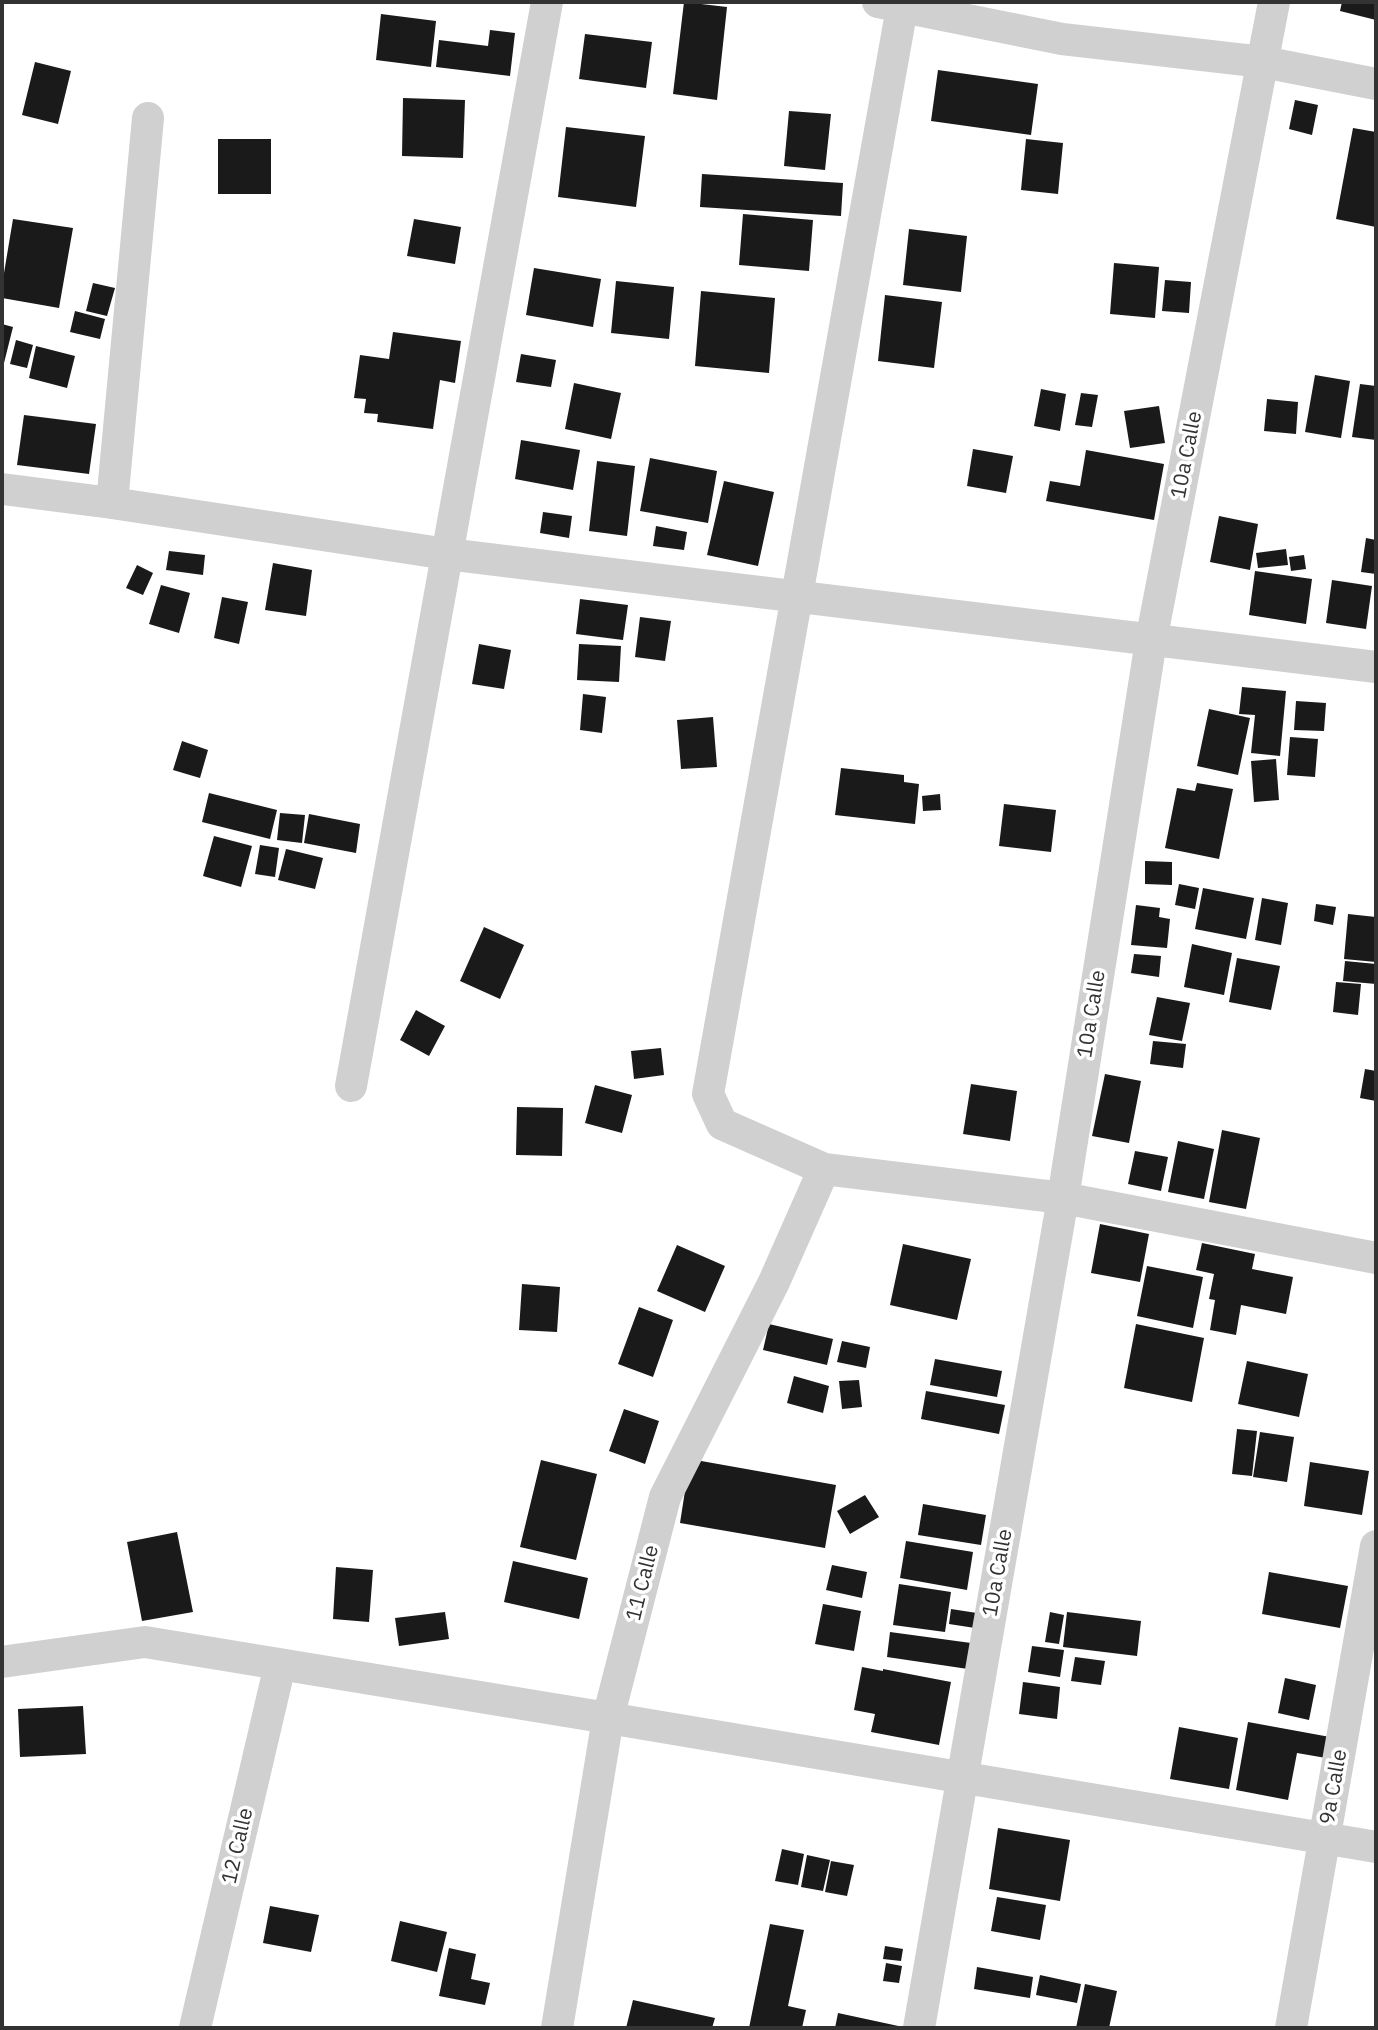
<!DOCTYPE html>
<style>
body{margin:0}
#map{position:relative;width:1378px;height:2030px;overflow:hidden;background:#fff;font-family:"IBM Plex Sans",sans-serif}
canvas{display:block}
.frame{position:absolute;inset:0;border:4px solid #333;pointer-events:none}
</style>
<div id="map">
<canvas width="1378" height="2030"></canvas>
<div class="frame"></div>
</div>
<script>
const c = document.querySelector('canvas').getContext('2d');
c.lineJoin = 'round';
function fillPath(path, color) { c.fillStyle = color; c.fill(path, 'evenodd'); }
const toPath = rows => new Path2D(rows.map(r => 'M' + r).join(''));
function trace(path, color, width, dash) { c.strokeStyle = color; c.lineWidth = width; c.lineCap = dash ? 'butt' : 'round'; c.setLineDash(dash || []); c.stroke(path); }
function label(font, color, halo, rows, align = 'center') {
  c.font = font + ' "IBM Plex Sans",sans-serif'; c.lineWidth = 7; c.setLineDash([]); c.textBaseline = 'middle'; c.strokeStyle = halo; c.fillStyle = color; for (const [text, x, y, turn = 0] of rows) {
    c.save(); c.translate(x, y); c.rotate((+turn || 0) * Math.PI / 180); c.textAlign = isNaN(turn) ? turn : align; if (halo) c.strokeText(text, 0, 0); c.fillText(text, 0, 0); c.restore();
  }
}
fillPath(toPath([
 [684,2,727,7,717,100,673,94],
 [1342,2,1376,2,1376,20,1340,11],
 [381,14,436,21,431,67,376,60],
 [490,30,515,33,510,76,436,67,439,40,488,46],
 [585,34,652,42,646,88,579,79],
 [35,62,71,71,58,124,22,115],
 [938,70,1038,84,1031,135,931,121],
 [403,98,465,100,463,158,402,156],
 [1295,100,1318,105,1312,135,1289,129],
 [789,111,831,114,825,170,784,166],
 [566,127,645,136,636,207,558,197],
 [1353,128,1376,132,1376,227,1336,219],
 [218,139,271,139,271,194,218,194],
 [1026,139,1063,143,1058,194,1021,190],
 [702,174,843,183,841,216,700,207],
 [743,214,813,220,809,271,739,265],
 [13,219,73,228,59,308,2,298,2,285],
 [414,219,461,227,455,264,407,256],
 [909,229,967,236,961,292,903,285],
 [1114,263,1159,267,1155,318,1110,314],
 [534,268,601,279,593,327,526,315],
 [1165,280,1191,282,1189,313,1162,311],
 [616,281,674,287,669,339,611,333],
 [93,283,115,288,107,316,86,311],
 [701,291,775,298,769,373,695,366],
 [885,295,942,302,934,368,878,361],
 [75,311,105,319,100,339,70,332],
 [2,324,13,327,4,363,2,362],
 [393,332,461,341,455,383,440,380,433,429,377,422,378,414,364,413,366,399,354,398,360,355,389,359],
 [16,340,33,345,27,368,10,364],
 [36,346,75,356,67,388,29,378],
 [521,354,556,360,551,387,516,382],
 [1315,375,1350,381,1341,438,1305,432],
 [574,383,621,393,611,439,565,429],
 [1360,384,1376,386,1376,440,1352,437],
 [1041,389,1066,394,1060,431,1034,426],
 [1081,393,1098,395,1092,427,1075,425],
 [1267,399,1298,402,1296,434,1264,431],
 [1159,406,1165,443,1130,448,1124,411],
 [24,415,96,424,89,474,17,465],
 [521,440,580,450,573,490,515,479],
 [973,449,1013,456,1006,493,967,486],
 [1086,450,1164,464,1154,520,1046,501,1050,481,1080,486],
 [650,458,717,471,708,523,640,511],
 [597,461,635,466,627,536,589,531],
 [724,481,774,492,758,566,707,555],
 [543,512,572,516,569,538,540,533],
 [1219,516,1258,524,1250,570,1210,562],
 [656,526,687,532,684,550,653,546],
 [1366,538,1376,540,1376,574,1361,572],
 [1286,549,1288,565,1258,568,1256,553],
 [169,551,205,555,203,575,166,570],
 [1304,555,1306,569,1291,571,1289,557],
 [273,563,312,570,306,616,265,610],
 [137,565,153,573,143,595,126,588],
 [1255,571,1312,579,1306,624,1249,615],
 [1332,580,1372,586,1366,629,1326,623],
 [161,585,190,593,179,633,149,624],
 [222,597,248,602,239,644,214,638],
 [580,599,628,605,623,640,576,634],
 [640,617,671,621,665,661,635,657],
 [479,644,511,650,504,689,472,684],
 [579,644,621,646,619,682,577,680],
 [1242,687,1286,691,1280,756,1251,753,1255,715,1239,714],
 [583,694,606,697,602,733,580,730],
 [1296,701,1326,703,1324,731,1294,730],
 [1209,709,1250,718,1238,775,1197,766],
 [713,717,717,767,681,769,677,720],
 [1290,737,1318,739,1315,777,1287,775],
 [182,741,208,750,200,778,173,770],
 [1276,759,1279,800,1254,802,1251,761],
 [841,768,904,775,904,782,919,784,915,824,835,815],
 [1197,783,1233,789,1219,859,1165,848,1177,788,1195,791],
 [209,793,277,810,270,839,202,822],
 [940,794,941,810,923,811,922,796],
 [1004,804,1056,810,1051,852,999,846],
 [280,813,305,815,302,843,277,840],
 [309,814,360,824,356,853,304,843],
 [214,836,252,846,241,887,203,876],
 [260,845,279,848,275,877,255,874],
 [286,849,323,858,315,889,278,880],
 [1145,861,1172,862,1172,885,1145,884],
 [1179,884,1199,888,1195,909,1175,905],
 [1203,888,1254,898,1246,939,1195,929],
 [1262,898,1288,903,1281,945,1255,940],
 [1316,904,1336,907,1333,925,1314,921],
 [1136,905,1160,908,1159,917,1170,919,1167,948,1131,945],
 [1348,914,1376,917,1376,962,1344,959],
 [484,927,524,945,500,999,460,981],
 [1192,944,1232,953,1224,995,1184,987],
 [1134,954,1161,956,1159,977,1131,973],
 [1237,958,1280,966,1271,1010,1229,1002],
 [1345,961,1376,964,1376,984,1343,981],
 [1336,982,1361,984,1358,1015,1333,1012],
 [1157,997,1190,1003,1182,1041,1149,1035],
 [416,1010,445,1026,429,1056,400,1040],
 [1153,1041,1186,1044,1183,1068,1150,1064],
 [661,1048,664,1075,634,1079,631,1051],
 [1365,1069,1376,1071,1376,1101,1360,1098],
 [1105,1074,1141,1081,1129,1143,1092,1136],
 [971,1084,1017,1091,1010,1141,963,1134],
 [595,1085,632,1095,622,1133,585,1123],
 [517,1107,563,1108,562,1156,516,1155],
 [1222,1130,1260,1138,1246,1209,1209,1202],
 [1178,1141,1214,1149,1204,1199,1168,1192],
 [1135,1151,1168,1157,1161,1191,1128,1184],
 [1100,1224,1149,1234,1140,1282,1091,1273],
 [1202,1243,1255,1254,1252,1269,1293,1277,1286,1314,1241,1305,1236,1335,1210,1330,1215,1300,1209,1299,1214,1274,1196,1270],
 [903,1244,971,1259,957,1320,890,1305],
 [677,1245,725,1266,705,1312,657,1291],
 [1147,1266,1203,1277,1193,1328,1137,1316],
 [522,1284,560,1287,557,1332,519,1330],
 [639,1307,673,1320,653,1377,618,1364],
 [769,1324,833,1339,827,1365,763,1350],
 [1136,1324,1204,1338,1192,1402,1124,1388],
 [842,1341,870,1347,866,1368,837,1362],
 [935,1359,1002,1371,997,1397,930,1385],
 [1247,1361,1308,1374,1299,1417,1238,1404],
 [794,1376,829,1386,823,1413,787,1403],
 [859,1380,862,1407,842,1409,839,1381],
 [926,1391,1005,1405,999,1434,921,1419],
 [624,1409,659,1421,645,1464,609,1451],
 [1237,1429,1257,1431,1252,1476,1232,1474],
 [1260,1432,1294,1437,1287,1482,1253,1477],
 [690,1459,836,1485,825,1548,680,1523],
 [541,1460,597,1474,576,1560,520,1547],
 [1310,1462,1369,1471,1362,1515,1304,1506],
 [865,1495,879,1517,850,1534,837,1511],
 [923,1504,986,1515,981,1545,918,1535],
 [177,1532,193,1612,142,1621,127,1542],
 [906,1541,973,1552,967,1590,900,1578],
 [513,1561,588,1578,579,1619,504,1602],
 [832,1565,867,1572,862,1598,826,1590],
 [336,1567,373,1570,369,1622,333,1619],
 [1269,1572,1348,1586,1340,1628,1262,1614],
 [899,1584,951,1592,945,1632,893,1625],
 [823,1604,861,1611,854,1651,815,1644],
 [951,1609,977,1613,975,1628,949,1624],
 [445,1612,449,1639,399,1646,395,1618],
 [1050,1612,1064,1615,1059,1644,1045,1642],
 [1067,1612,1141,1621,1137,1656,1063,1647],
 [890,1632,971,1643,968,1669,887,1657],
 [1032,1646,1064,1650,1060,1677,1028,1672],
 [1075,1657,1105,1661,1101,1685,1071,1681],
 [862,1667,883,1671,883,1669,951,1682,939,1745,871,1732,875,1714,854,1710],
 [1285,1678,1316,1685,1309,1720,1278,1713],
 [1023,1682,1060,1687,1057,1719,1019,1714],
 [83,1706,86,1754,20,1757,18,1709],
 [1248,1722,1330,1737,1326,1758,1297,1753,1288,1800,1236,1790],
 [1179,1727,1238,1738,1229,1789,1170,1779],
 [998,1828,1070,1840,1060,1901,989,1889],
 [782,1849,804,1854,798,1885,775,1881],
 [807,1855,830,1860,823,1891,801,1887],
 [831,1861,854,1865,847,1896,825,1892],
 [997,1897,1046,1905,1040,1940,991,1931],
 [270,1906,319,1915,311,1952,263,1943],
 [400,1921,447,1932,437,1972,391,1961],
 [770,1924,804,1930,788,2006,806,2010,802,2028,749,2028],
 [885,1946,903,1949,901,1961,883,1959],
 [449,1948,476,1954,471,1979,490,1983,485,2005,439,1996],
 [886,1963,902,1966,899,1983,883,1981],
 [977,1967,1033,1977,1030,1998,974,1989],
 [1040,1975,1081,1984,1077,2003,1036,1995],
 [1085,1984,1117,1991,1109,2028,1076,2028],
 [633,2000,715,2018,712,2028,626,2028],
 [838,2013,903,2027,903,2028,835,2028]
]), '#1a1a1a');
trace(toPath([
 [878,2,1062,39,1263,62,1376,84],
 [903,2,708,1094,722,1124,824,1169,1063,1198,1376,1258],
 [2,489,112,503,447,554,1376,667],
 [112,503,148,118],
 [351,1086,547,2],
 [2,1662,145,1642,608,1718,1376,1847],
 [195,2028,280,1665],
 [557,2028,608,1718,665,1497,774,1282,824,1169],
 [919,2028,1063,1198,1151,641,1274,2],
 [1291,2028,1376,1546]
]), '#d0d0d0', 32);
label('21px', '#333', '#fff', [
 ["10a Calle",1187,455,-79],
 ["10a Calle",1092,1014,-81],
 ["10a Calle",998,1573,-80],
 ["11 Calle",643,1583,-76],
 ["9a Calle",1334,1787,-80],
 ["12 Calle",238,1846,-77]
]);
</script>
